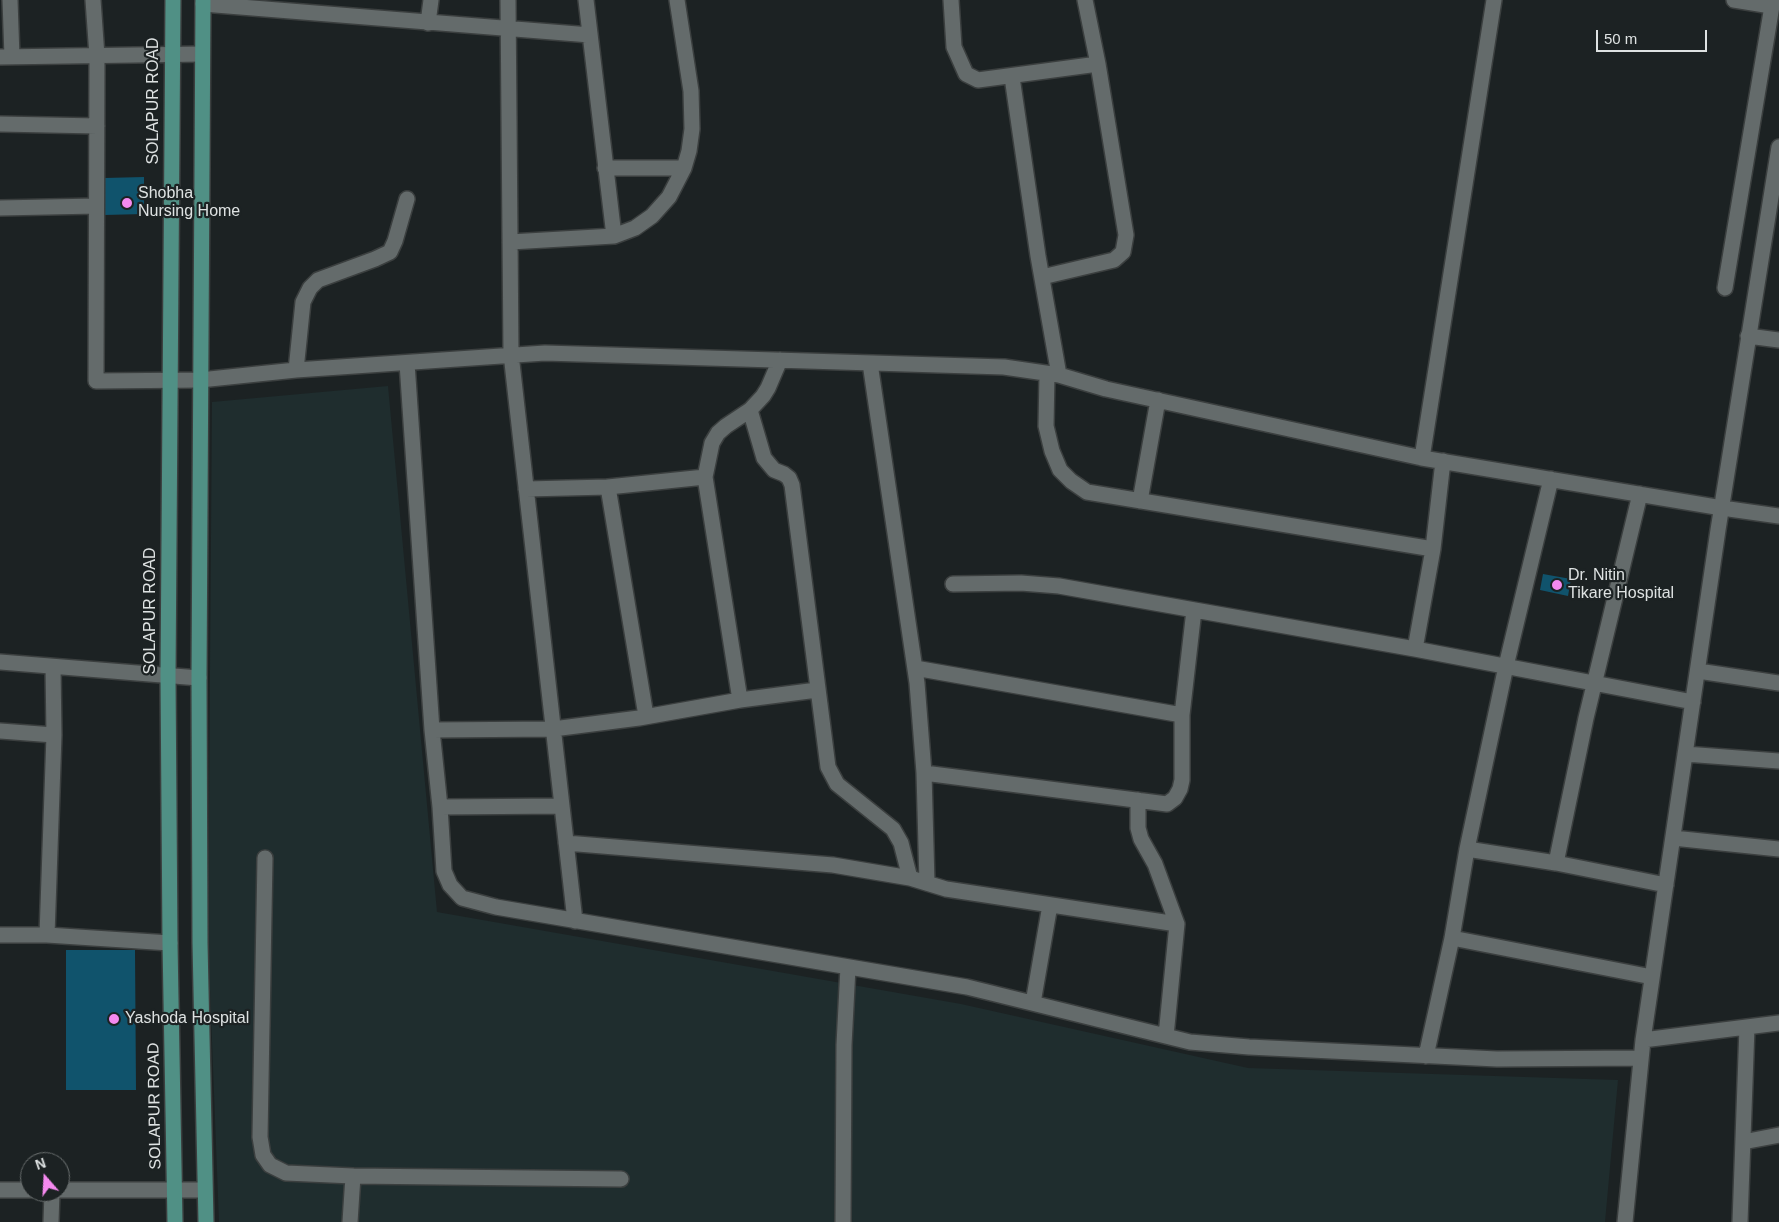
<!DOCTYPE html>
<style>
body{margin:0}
#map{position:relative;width:1779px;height:1222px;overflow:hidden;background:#1c2223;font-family:Helvetica,sans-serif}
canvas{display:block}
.north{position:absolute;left:20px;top:1152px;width:50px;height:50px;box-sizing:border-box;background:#1c2223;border:1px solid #6a6f6f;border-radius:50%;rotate:341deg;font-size:14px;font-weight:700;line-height:20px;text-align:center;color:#dee2e2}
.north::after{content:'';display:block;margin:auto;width:18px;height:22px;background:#f589ef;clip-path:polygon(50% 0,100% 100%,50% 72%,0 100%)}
.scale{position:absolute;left:1596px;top:30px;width:111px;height:22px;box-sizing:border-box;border:2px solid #dee2e2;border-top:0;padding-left:6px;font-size:15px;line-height:18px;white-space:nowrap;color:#dee2e2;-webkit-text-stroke:4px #1c2223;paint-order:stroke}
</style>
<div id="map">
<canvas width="1779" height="1222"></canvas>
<div class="north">N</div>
<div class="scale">50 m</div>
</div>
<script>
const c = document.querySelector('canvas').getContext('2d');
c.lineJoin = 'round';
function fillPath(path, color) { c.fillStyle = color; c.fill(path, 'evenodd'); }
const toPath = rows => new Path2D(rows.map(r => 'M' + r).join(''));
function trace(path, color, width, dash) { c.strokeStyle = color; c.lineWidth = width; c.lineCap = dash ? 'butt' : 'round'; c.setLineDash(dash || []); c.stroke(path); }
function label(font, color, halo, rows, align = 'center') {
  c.font = font + ' Helvetica,sans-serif'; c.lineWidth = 4.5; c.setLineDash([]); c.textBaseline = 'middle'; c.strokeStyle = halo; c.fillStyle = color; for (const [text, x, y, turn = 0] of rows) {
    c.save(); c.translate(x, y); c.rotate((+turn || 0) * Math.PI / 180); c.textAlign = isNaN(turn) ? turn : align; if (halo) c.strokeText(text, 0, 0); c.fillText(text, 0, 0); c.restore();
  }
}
fillPath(toPath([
 [388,386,437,912,961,1004,1248,1068,1618,1080,1605,1222,219,1222,208,938,212,402]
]), '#1f2d2e');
fillPath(toPath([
 [144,177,144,214,104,215,104,178],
 [1543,574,1571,579,1568,596,1540,590],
 [66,950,135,950,136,1090,66,1090]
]), '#10536c');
const minor = toPath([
 [10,0,12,57],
 [93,0,97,56,96,381,200,380,296,370,545,353,1004,367,1059,375,1106,389,1422,458,1722,508,1779,516],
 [508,0,511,354,575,921],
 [586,0,614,236],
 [951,0,954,47,966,74,978,80,1098,64],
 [1734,0,1771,6],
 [203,4,590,35],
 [428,23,431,0],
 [0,57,202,54],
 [1012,77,1038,256,1059,375],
 [0,124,97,126],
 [605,168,684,168],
 [0,208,96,206],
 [510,242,614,236,635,228,652,216,669,197,684,168,689,151,692,129,691,91,677,0],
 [1042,277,1114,260,1123,252,1126,235,1098,64,1085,0],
 [1725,288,1773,0],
 [1748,336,1779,340],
 [407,363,432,730,440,807,444,871,450,885,462,898,496,907,967,987,1190,1042,1249,1047,1497,1059,1641,1058],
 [870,363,917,683,924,773,927,883],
 [296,370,303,302,310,288,318,280,375,259,390,252,395,241,407,199],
 [1047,374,1046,426,1052,451,1060,470,1071,481,1087,492,1433,549],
 [750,410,764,458,774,470,784,474,789,478,792,485,828,767,837,784,893,829,901,843,910,878],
 [1422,458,1494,0],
 [705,477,740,700],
 [608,487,646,716],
 [526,489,608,487,705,477,712,443,718,433,726,426,750,410,763,396,768,388,780,360],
 [1140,501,1158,400],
 [953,584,1021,583,1059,586,1415,649,1693,702],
 [1415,649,1433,549,1443,461],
 [0,662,199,678],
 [915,668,1182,715],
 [1698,671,1779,683],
 [432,730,553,729,639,718,740,700,817,690],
 [0,731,54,735],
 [1685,754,1779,761],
 [924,773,1167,804,1175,798,1180,789,1182,780,1182,715,1194,610],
 [1138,800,1138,828,1141,839,1155,864,1177,924,1166,1036],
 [440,807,562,806],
 [1673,838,1779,849],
 [566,843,833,865,910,878,946,889,1177,924],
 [1467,849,1556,863,1666,885],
 [265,858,260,1137,263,1155,270,1165,286,1173,353,1176,621,1179],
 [1556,863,1586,718,1640,494],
 [0,935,47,935,170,943],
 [47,935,54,735,53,667],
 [1452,938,1652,977],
 [1033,1003,1050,905],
 [1643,1040,1779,1023],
 [1426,1056,1452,938,1467,849,1506,666,1551,479],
 [1743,1142,1779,1135],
 [0,1190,30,1190],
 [60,1190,204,1190],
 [51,1222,52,1192],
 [350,1222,353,1176],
 [843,1222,844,1045,848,967],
 [1625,1222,1643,1040,1718,530,1779,147],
 [1740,1222,1747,1027]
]);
const major = toPath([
 [173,0,168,676,170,943,175,1222],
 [203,0,199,678,200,943,206,1222]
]);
trace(minor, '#3b3f3f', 18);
trace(major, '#3b3f3f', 18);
trace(minor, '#646b6b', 15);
trace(major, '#509085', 15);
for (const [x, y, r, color] of [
 [127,203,6,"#f589ef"],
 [1557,585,6,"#f589ef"],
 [114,1019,6,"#f589ef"]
]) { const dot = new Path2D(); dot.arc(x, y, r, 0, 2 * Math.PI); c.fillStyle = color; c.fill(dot); trace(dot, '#1c2223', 2); }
label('16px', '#dee2e2', '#1c2223', [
 ["SOLAPUR ROAD",154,101,-90],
 ["SOLAPUR ROAD",151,611,-90],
 ["SOLAPUR ROAD",155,1106,-91]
]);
label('16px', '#dee2e2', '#1c2223', [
 ["Shobha",138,194],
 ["Nursing Home",138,212],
 ["Dr. Nitin",1568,576],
 ["Tikare Hospital",1568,594],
 ["Yashoda Hospital",125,1019]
], 'left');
</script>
